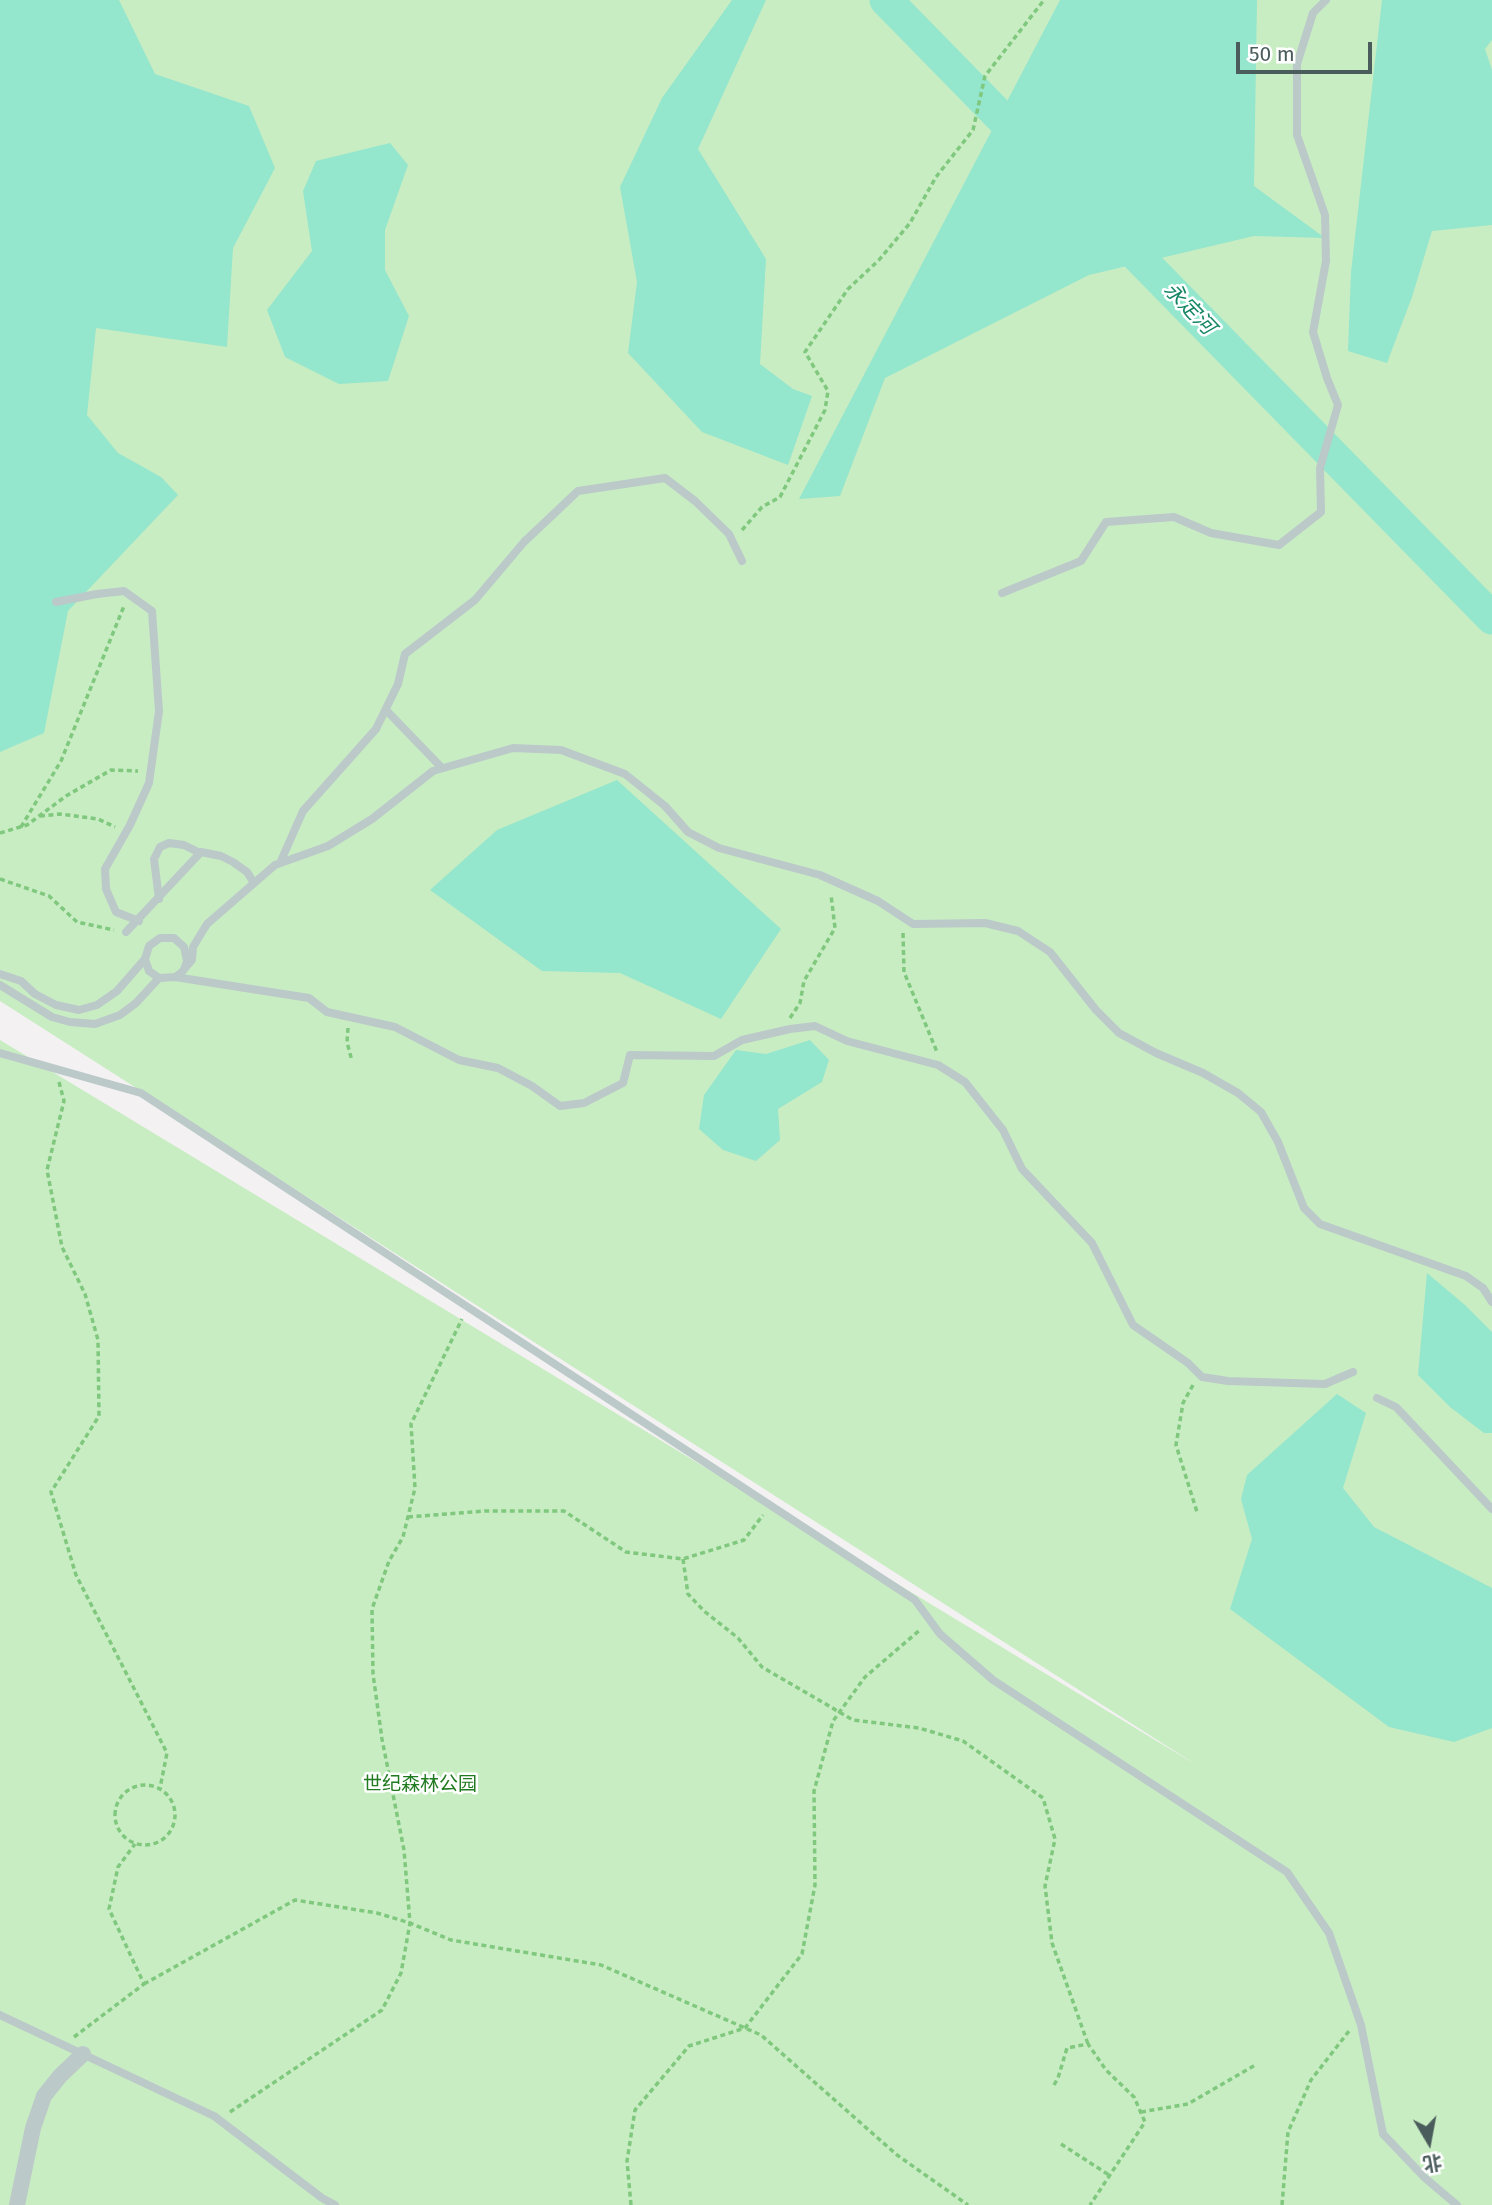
<!DOCTYPE html>
<meta charset="utf-8">
<style>
body{margin:0}
#map{position:relative;width:1492px;height:2205px;overflow:hidden;background:#f3f1f2;font-family:"Fira Sans","Noto Sans SC",sans-serif}
canvas{display:block}
.north{position:absolute;left:1394px;top:2107px;width:70px;height:70px;-webkit-text-stroke:5px #fff;paint-order:stroke;rotate:170deg;font-size:19px;font-weight:700;line-height:28px;text-align:center;color:#4a5d5c}
.north::after{content:'';display:block;margin:auto;width:24px;height:32px;background:#4a5d5c;clip-path:polygon(50% 0,100% 100%,50% 72%,0 100%)}
.scale{position:absolute;left:1236px;top:42px;width:136px;height:32px;box-sizing:border-box;border:4px solid #4a5d5c;border-top:0;padding-left:9px;font-size:21px;line-height:24px;white-space:nowrap;color:#4a5d5c;-webkit-text-stroke:5px #fff;paint-order:stroke}
</style>
<div id="map">
<canvas width="1492" height="2205"></canvas>
<div class="north">北</div>
<div class="scale">50 m</div>
</div>
<script>
const c = document.querySelector('canvas').getContext('2d');
c.lineJoin = 'round';
function fillPath(path, color) { c.fillStyle = color; c.fill(path, 'evenodd'); }
const toPath = rows => new Path2D(rows.map(r => 'M' + r).join(''));
function trace(path, color, width, dash) { c.strokeStyle = color; c.lineWidth = width; c.lineCap = dash ? 'butt' : 'round'; c.setLineDash(dash || []); c.stroke(path); }
function label(font, color, halo, rows, align = 'center') {
  c.font = font + ' "Fira Sans","Noto Sans SC",sans-serif'; c.lineWidth = 5; c.setLineDash([]); c.textBaseline = 'middle'; c.strokeStyle = halo; c.fillStyle = color; for (const [text, x, y, turn = 0] of rows) {
    c.save(); c.translate(x, y); c.rotate((+turn || 0) * Math.PI / 180); c.textAlign = isNaN(turn) ? turn : align; if (halo) c.strokeText(text, 0, 0); c.fillText(text, 0, 0); c.restore();
  }
}
fillPath(toPath([
 [0,0,1492,0,1492,2205,0,2205,0,1040,1198,1766,0,1001]
]), '#c9edc3');
fillPath(toPath([
 [0,0,119,0,155,74,249,106,275,168,233,248,227,347,96,328,87,415,118,453,161,477,178,495,68,611,44,733,0,752],
 [732,0,766,0,698,149,766,259,760,364,793,389,812,396,788,465,702,432,628,353,637,282,620,187,662,98],
 [1060,0,1257,0,1254,186,1325,238,1254,236,1089,275,885,378,840,496,799,499],
 [1382,0,1492,0,1492,40,1485,49,1492,70,1492,225,1432,231,1412,297,1387,363,1348,351,1351,272],
 [390,143,408,165,385,230,385,270,409,316,388,381,339,384,285,357,267,310,312,251,303,191,316,161],
 [617,780,781,929,721,1019,620,973,542,971,430,890,497,830],
 [810,1040,829,1060,822,1082,778,1109,780,1140,756,1161,723,1150,699,1129,704,1095,736,1050,766,1054],
 [1427,1273,1465,1305,1492,1332,1492,1433,1484,1433,1450,1407,1418,1375],
 [1337,1394,1366,1413,1343,1488,1374,1527,1492,1588,1492,1728,1454,1742,1389,1727,1230,1609,1252,1539,1241,1499,1247,1475]
]), '#94e6cd');
trace(toPath([
 [886,0,1030,147],
 [1112,230,1492,618]
]), '#94e6cd', 33);
trace(toPath([
 [742,530,762,507,780,497,825,410,828,391,805,352,848,289,879,260,910,223,936,177,973,130,985,76,1044,0],
 [40,816,60,814,98,819,115,827],
 [21,827,61,761,124,606],
 [0,833,27,825,66,796,111,770,138,771],
 [0,879,49,896,77,922,114,930],
 [903,933,904,972,937,1052],
 [790,1018,800,1003,804,981,835,928,831,895],
 [348,1028,347,1042,352,1061],
 [59,1082,64,1101,47,1170,62,1247,85,1294,98,1340,99,1416,51,1492,76,1575,167,1753,160,1788],
 [1193,1385,1183,1403,1176,1445,1197,1512],
 [408,1517,485,1511,564,1511,626,1552,683,1559,744,1540,763,1515],
 [683,1559,688,1594,704,1611,738,1638,762,1667,853,1720,919,1728,963,1741,1043,1798,1055,1839,1045,1886,1052,1943,1088,2044],
 '115 1815a30 30 0 1 1 60 0a30 30 0 1 1-60 0Z',
 [144,1984,295,1900,377,1913,410,1923,451,1940,601,1965,761,2035,897,2155,968,2205],
 [74,2037,144,1984,109,1909,118,1867,135,1844],
 [1054,2085,1058,2078,1067,2048,1088,2044,1106,2070,1134,2097,1145,2122,1090,2205],
 [230,2112,382,2010,401,1973,410,1923,404,1850,382,1739,373,1674,372,1609,389,1561,403,1537,415,1488,411,1424,462,1319],
 [1141,2112,1188,2104,1257,2064],
 [1061,2144,1109,2175],
 [631,2205,627,2161,635,2110,689,2046,745,2028,802,1954,815,1885,814,1791,833,1721,865,1677,921,1629],
 [1282,2205,1288,2132,1311,2080,1349,2031]
]), '#7fc87e', 3.5, [5, 3.5]);
trace(toPath([
 [1002,593,1081,561,1106,522,1174,517,1211,533,1279,545,1321,512,1320,468,1338,405,1327,378,1313,332,1326,261,1325,215,1297,135,1297,64,1313,13,1326,0],
 [56,602,97,594,124,591,152,611,159,711,149,783,130,825,105,869,106,889,116,912,139,921],
 [386,710,442,768],
 [280,863,303,811,376,729,398,684,405,654,475,600,524,542,578,491,665,478,695,501,729,534,742,561],
 [159,899,154,859,160,847,169,843,184,845,200,853],
 [126,932,201,852,221,856,233,862,247,872,254,883],
 [185,967,187,961,184,947,174,938,160,938,149,946,145,959,149,971,159,978,175,977,181,973,192,960,193,947,207,924,275,865,328,846,372,819,433,771,513,748,561,750,625,774,665,806,688,832,719,848,820,875,878,901,913,924,985,923,1018,931,1050,952,1096,1010,1119,1033,1156,1053,1203,1073,1238,1093,1261,1112,1278,1142,1304,1208,1320,1224,1466,1276,1483,1288,1492,1302],
 [0,974,21,981,35,994,56,1005,79,1010,97,1005,117,991,145,959],
 [175,977,309,998,327,1012,395,1027,459,1060,498,1068,532,1086,560,1106,584,1103,623,1083,630,1055,714,1056,742,1040,790,1029,815,1026,847,1041,938,1065,965,1082,1003,1130,1022,1169,1092,1243,1133,1325,1188,1363,1202,1377,1228,1381,1325,1384,1353,1372],
 [0,985,52,1017,70,1022,95,1024,120,1015,136,1003,159,978],
 [0,1053,141,1093,915,1600,940,1634,993,1680,1287,1872,1329,1933,1361,2025,1383,2134,1425,2178,1457,2205],
 [1377,1398,1396,1407,1492,1509],
 [0,2015,214,2116,322,2198,335,2205]
]), '#bbc9c9', 8);
trace(toPath([
 [17,2205,33,2128,44,2096,60,2076,83,2054]
]), '#bbc9c9', 16);
label('19px', '#207a1f', '#fff', [
 ["世纪森林公园",420,1785]
]);
label('italic 21px', '#168663', '#fff', [
 ["永定河",1189,309,46]
]);
</script>
